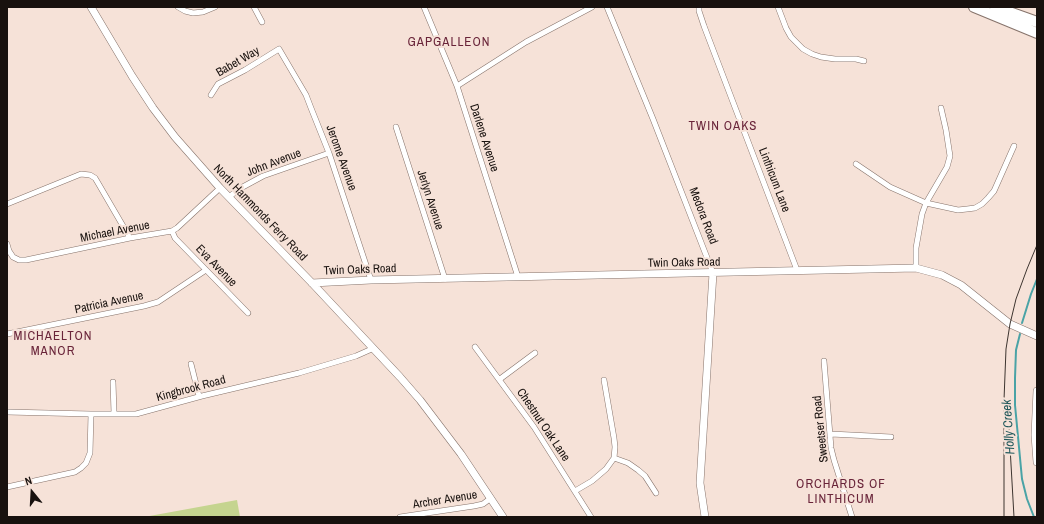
<!DOCTYPE html>
<style>
body{margin:0}
#map{position:relative;width:1044px;height:524px;overflow:hidden;background:#f6e2d8;font-family:"Archivo Narrow",sans-serif}
canvas{display:block}
.frame{position:absolute;inset:0;border:8px solid #18110e;pointer-events:none}
.north{position:absolute;left:12px;top:472px;width:40px;height:40px;-webkit-text-stroke:3px #f6e2d8;paint-order:stroke;rotate:342deg;font-size:11px;font-weight:700;line-height:16px;text-align:center;color:#18110e}
.north::after{content:'';display:block;margin:auto;width:14px;height:18px;background:#18110e;clip-path:polygon(50% 0,100% 100%,50% 72%,0 100%)}
</style>
<div id="map">
<canvas width="1044" height="524"></canvas>
<div class="frame"></div>
<div class="north">N</div>
</div>
<script>
const c = document.querySelector('canvas').getContext('2d');
c.lineJoin = 'round';
function fillPath(path, color) { c.fillStyle = color; c.fill(path, 'evenodd'); }
const toPath = rows => new Path2D(rows.map(r => 'M' + r).join(''));
function trace(path, color, width, dash) { c.strokeStyle = color; c.lineWidth = width; c.lineCap = dash ? 'butt' : 'round'; c.setLineDash(dash || []); c.stroke(path); }
function label(font, color, halo, rows, align = 'center') {
  c.font = font + ' "Archivo Narrow",sans-serif'; c.lineWidth = 4; c.setLineDash([]); c.textBaseline = 'middle'; c.strokeStyle = halo; c.fillStyle = color; for (const [text, x, y, turn = 0] of rows) {
    c.save(); c.translate(x, y); c.rotate((+turn || 0) * Math.PI / 180); c.textAlign = isNaN(turn) ? turn : align; if (halo) c.strokeText(text, 0, 0); c.fillText(text, 0, 0); c.restore();
  }
}
fillPath(toPath([
 [237,500,240,517,144,517]
]), '#c5d48f');
trace(toPath([
 [1022,323,1031,294,1037,279],
 [1020,334,1016,350,1015,378,1015,405,1022,479,1027,499,1034,517]
]), '#4aa3a6', 2);
const minor = toPath([
 [178,7,185,11,193,13,203,12,215,7],
 [254,7,262,22],
 [424,7,457,86,518,277],
 [607,7,653,119,713,273],
 [699,7,699,11,704,26,797,270],
 [778,7,786,28,791,37,803,49,812,54,821,57,835,59,856,59,864,61],
 [457,86,526,42,592,7],
 [211,95,218,84,245,70,279,49,306,95,311,108,329,153,371,280],
 [396,127,445,279],
 [856,164,890,187,926,203,958,210,967,209,975,208,982,204,988,198,994,191,1014,146],
 [229,197,239,189,263,176,329,153],
 [7,204,81,174,90,175,95,178,98,183,130,238],
 [172,231,175,238,248,313],
 [7,244,9,251,13,257,19,260,26,260,130,238,172,231,177,228,220,188],
 [916,268,916,248,922,214,926,203,947,167,950,156,946,130,941,108],
 [7,334,144,306,158,302,206,270],
 [475,347,534,427,591,517],
 [824,361,831,448,834,460,852,517],
 [191,364,199,396],
 [500,379,535,353],
 [113,382,114,413],
 [7,412,91,414,136,414,202,396,299,373,356,356,374,348],
 [831,434,891,437],
 [614,458,628,463,638,470,645,476,656,493],
 [7,487,75,472,81,468,86,463,90,453,91,414],
 [575,491,592,481,606,469,614,458,615,447,614,438,604,380],
 [400,517,474,506,483,504,491,498]
]);
const tertiary = toPath([
 [91,7,132,76,153,108,175,137,220,188,312,283,400,377,420,400,461,454,503,517],
 [312,283,371,280,916,268,942,275,961,285,1010,324,1037,336],
 [705,517,700,483,713,273]
]);
const secondary = toPath([
 [1037,391,1035,435,1037,462]
]);
const motorway = toPath([
 [974,7,1037,33],
 [995,7,1037,22]
]);
trace(minor, '#86736b', 6);
trace(tertiary, '#86736b', 8);
trace(secondary, '#86736b', 8);
trace(motorway, '#86736b', 12);
trace(minor, '#fff', 5);
trace(tertiary, '#fff', 7);
trace(secondary, '#fff', 7);
trace(motorway, '#fff', 10);
trace(toPath([
 [1009,429,1014,517],
 [1004,517,1004,400,1006,349,1010,324,1016,299,1027,269,1037,245]
]), '#3d342f', 1);
label('12px', '#18110e', '#f6e2d8', [
 ["Babet Way",238,62,-30],
 ["Darlene Avenue",484,138,72],
 ["Jerome Avenue",341,158,70],
 ["John Avenue",274,163,-21],
 ["Linthicum Lane",774,180,69],
 ["Jerlyn Avenue",430,200,72],
 ["North Hammonds Ferry Road",260,213,46],
 ["Medora Road",703,216,69],
 ["Michael Avenue",115,232,-11],
 ["Twin Oaks Road",684,263,-1],
 ["Eva Avenue",216,266,46],
 ["Twin Oaks Road",360,270,-2],
 ["Patricia Avenue",109,303,-12],
 ["Kingbrook Road",191,389,-15],
 ["Chestnut Oak Lane",543,425,56],
 ["Sweetser Road",821,429,-96],
 ["Archer Avenue",445,500,-9]
]);
c.letterSpacing = '1px';
label('13px', '#692439', '#f6e2d8', [
 ["GAPGALLEON",449,43],
 ["TWIN OAKS",723,127],
 ["MICHAELTON",53,337],
 ["MANOR",53,352],
 ["ORCHARDS OF",841,485],
 ["LINTHICUM",841,500]
]);
c.letterSpacing = '0px';
label('italic 13px', '#22595c', '#f6e2d8', [
 ["Holly Creek",1009,427,-94]
]);
</script>
